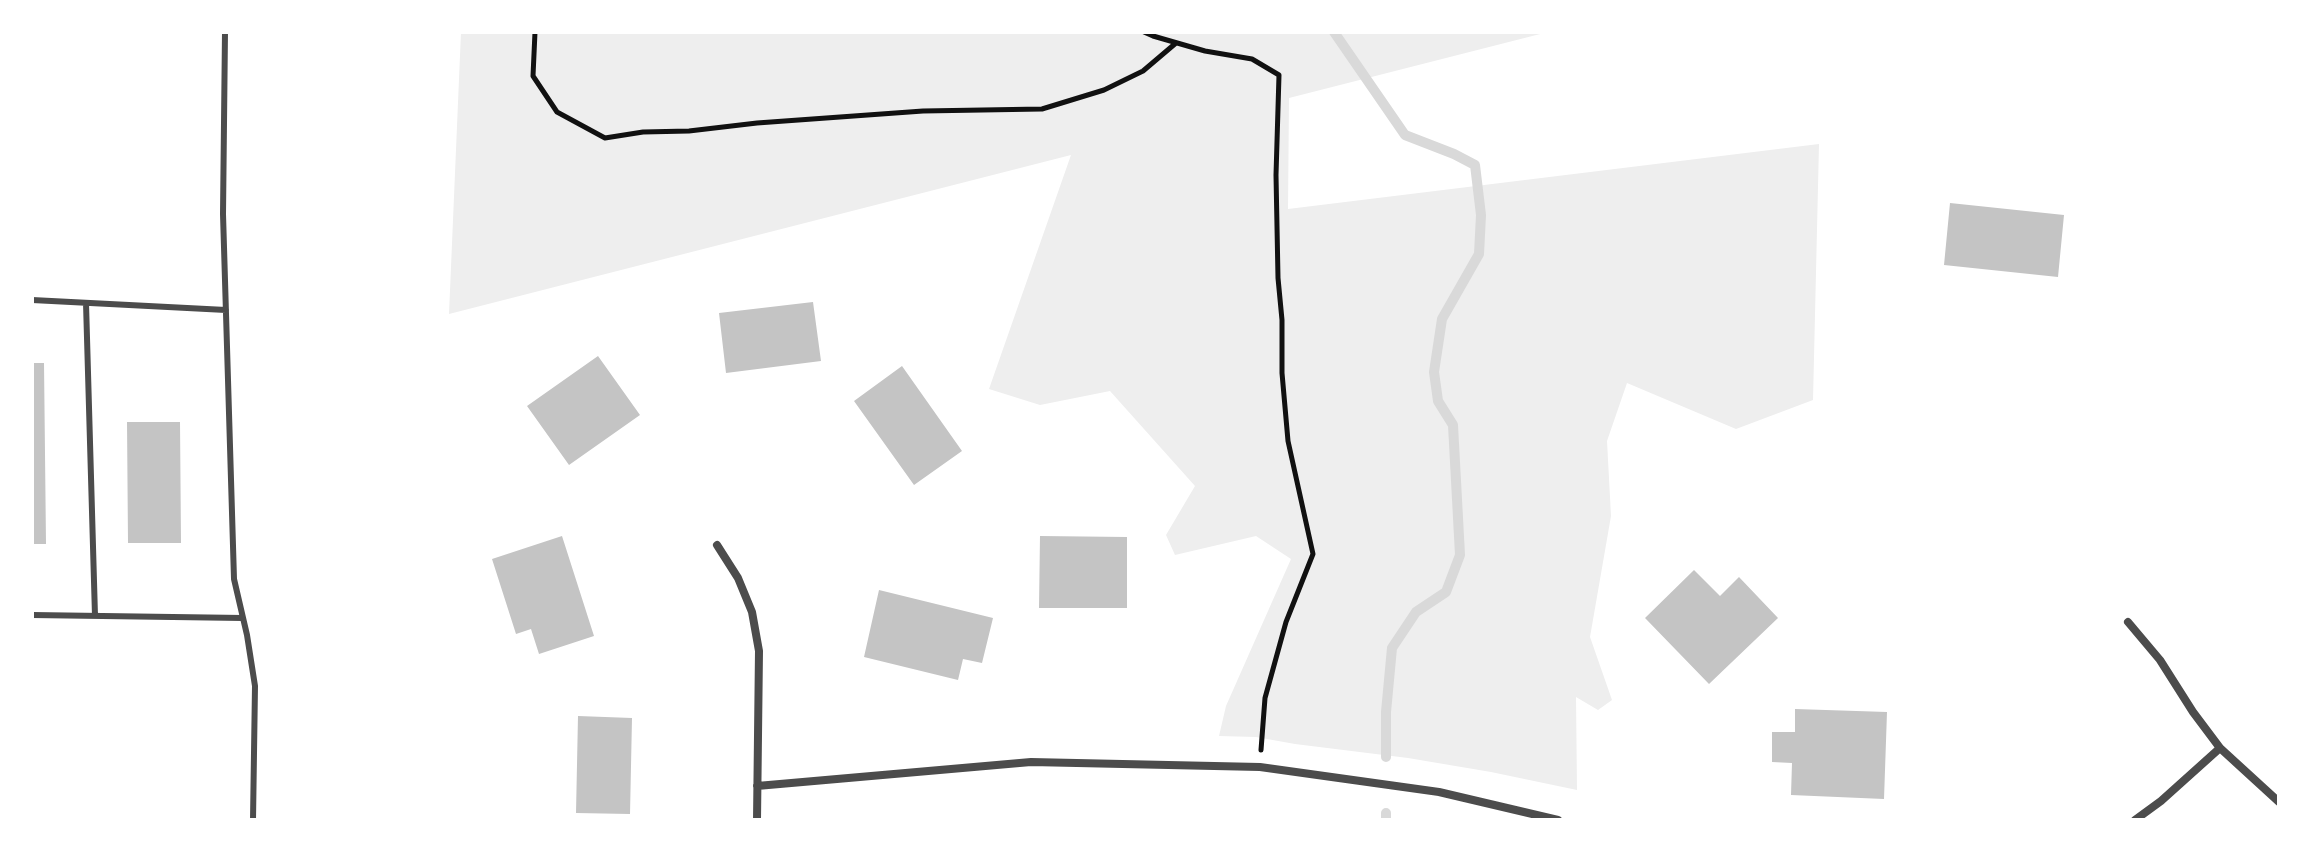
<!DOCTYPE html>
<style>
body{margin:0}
#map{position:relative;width:2311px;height:852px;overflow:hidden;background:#fff;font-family:"Open Sans",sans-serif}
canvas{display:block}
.frame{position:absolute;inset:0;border:34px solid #fff;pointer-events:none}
</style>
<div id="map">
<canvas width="2311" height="852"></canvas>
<div class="frame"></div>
</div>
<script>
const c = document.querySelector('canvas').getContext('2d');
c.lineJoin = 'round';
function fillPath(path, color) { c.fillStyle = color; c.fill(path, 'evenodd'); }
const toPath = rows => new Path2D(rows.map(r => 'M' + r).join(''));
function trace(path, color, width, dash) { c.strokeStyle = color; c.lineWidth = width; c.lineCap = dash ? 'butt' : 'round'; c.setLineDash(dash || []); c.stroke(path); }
fillPath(toPath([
 [461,32,1548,32,1289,98,1288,209,1819,144,1813,400,1736,429,1627,383,1607,441,1611,516,1590,637,1612,700,1598,710,1576,697,1577,790,1491,772,1408,758,1295,744,1256,737,1219,736,1226,706,1291,559,1256,536,1175,555,1166,535,1195,486,1110,391,1040,405,989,389,1071,155,449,314]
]), '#eee');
trace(toPath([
 [1334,32,1405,135,1454,154,1475,165,1481,215,1479,254,1442,319,1434,372,1438,401,1453,425,1460,555,1446,592,1416,612,1392,648,1386,712,1386,757],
 [1386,813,1386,820]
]), '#d9d9d9', 10);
fillPath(toPath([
 [1950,203,2064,215,2058,277,1944,265],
 [813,302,821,361,726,373,719,313],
 [598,356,640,415,569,465,527,406],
 [32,363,44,363,46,544,32,544],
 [902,366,962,451,914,485,854,401],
 [127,422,180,422,181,543,128,543],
 [562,536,594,636,539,654,531,629,516,634,492,559],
 [1040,536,1127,537,1127,608,1039,608],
 [1694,570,1720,596,1739,577,1778,618,1709,684,1645,618],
 [879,590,993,618,982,663,963,659,958,680,864,657],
 [1795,709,1887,712,1884,799,1791,795,1792,763,1772,762,1772,732,1795,732],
 [578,716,632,718,630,814,576,813]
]), '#c4c4c4');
trace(toPath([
 [535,32,533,76,557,112,605,138,643,132,689,131,757,123,923,111,1042,109,1104,90,1143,71,1176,43],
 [1144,32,1153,36,1205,51,1252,59,1279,75,1276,175,1278,278,1282,320,1282,373,1288,441,1313,554,1286,622,1265,698,1261,750]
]), '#111', 5);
trace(toPath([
 [225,32,223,214,234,579,247,635,255,686,253,820],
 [32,300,226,310],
 [86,303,95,616],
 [32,615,243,618]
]), '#4c4c4c', 6);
trace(toPath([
 [717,545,738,578,752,612,759,651,757,820],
 [2128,622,2160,660,2193,712,2220,748,2279,802],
 [757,786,1031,762,1260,767,1439,792,1558,820],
 [2135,820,2161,801,2220,748]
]), '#4c4c4c', 8);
</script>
